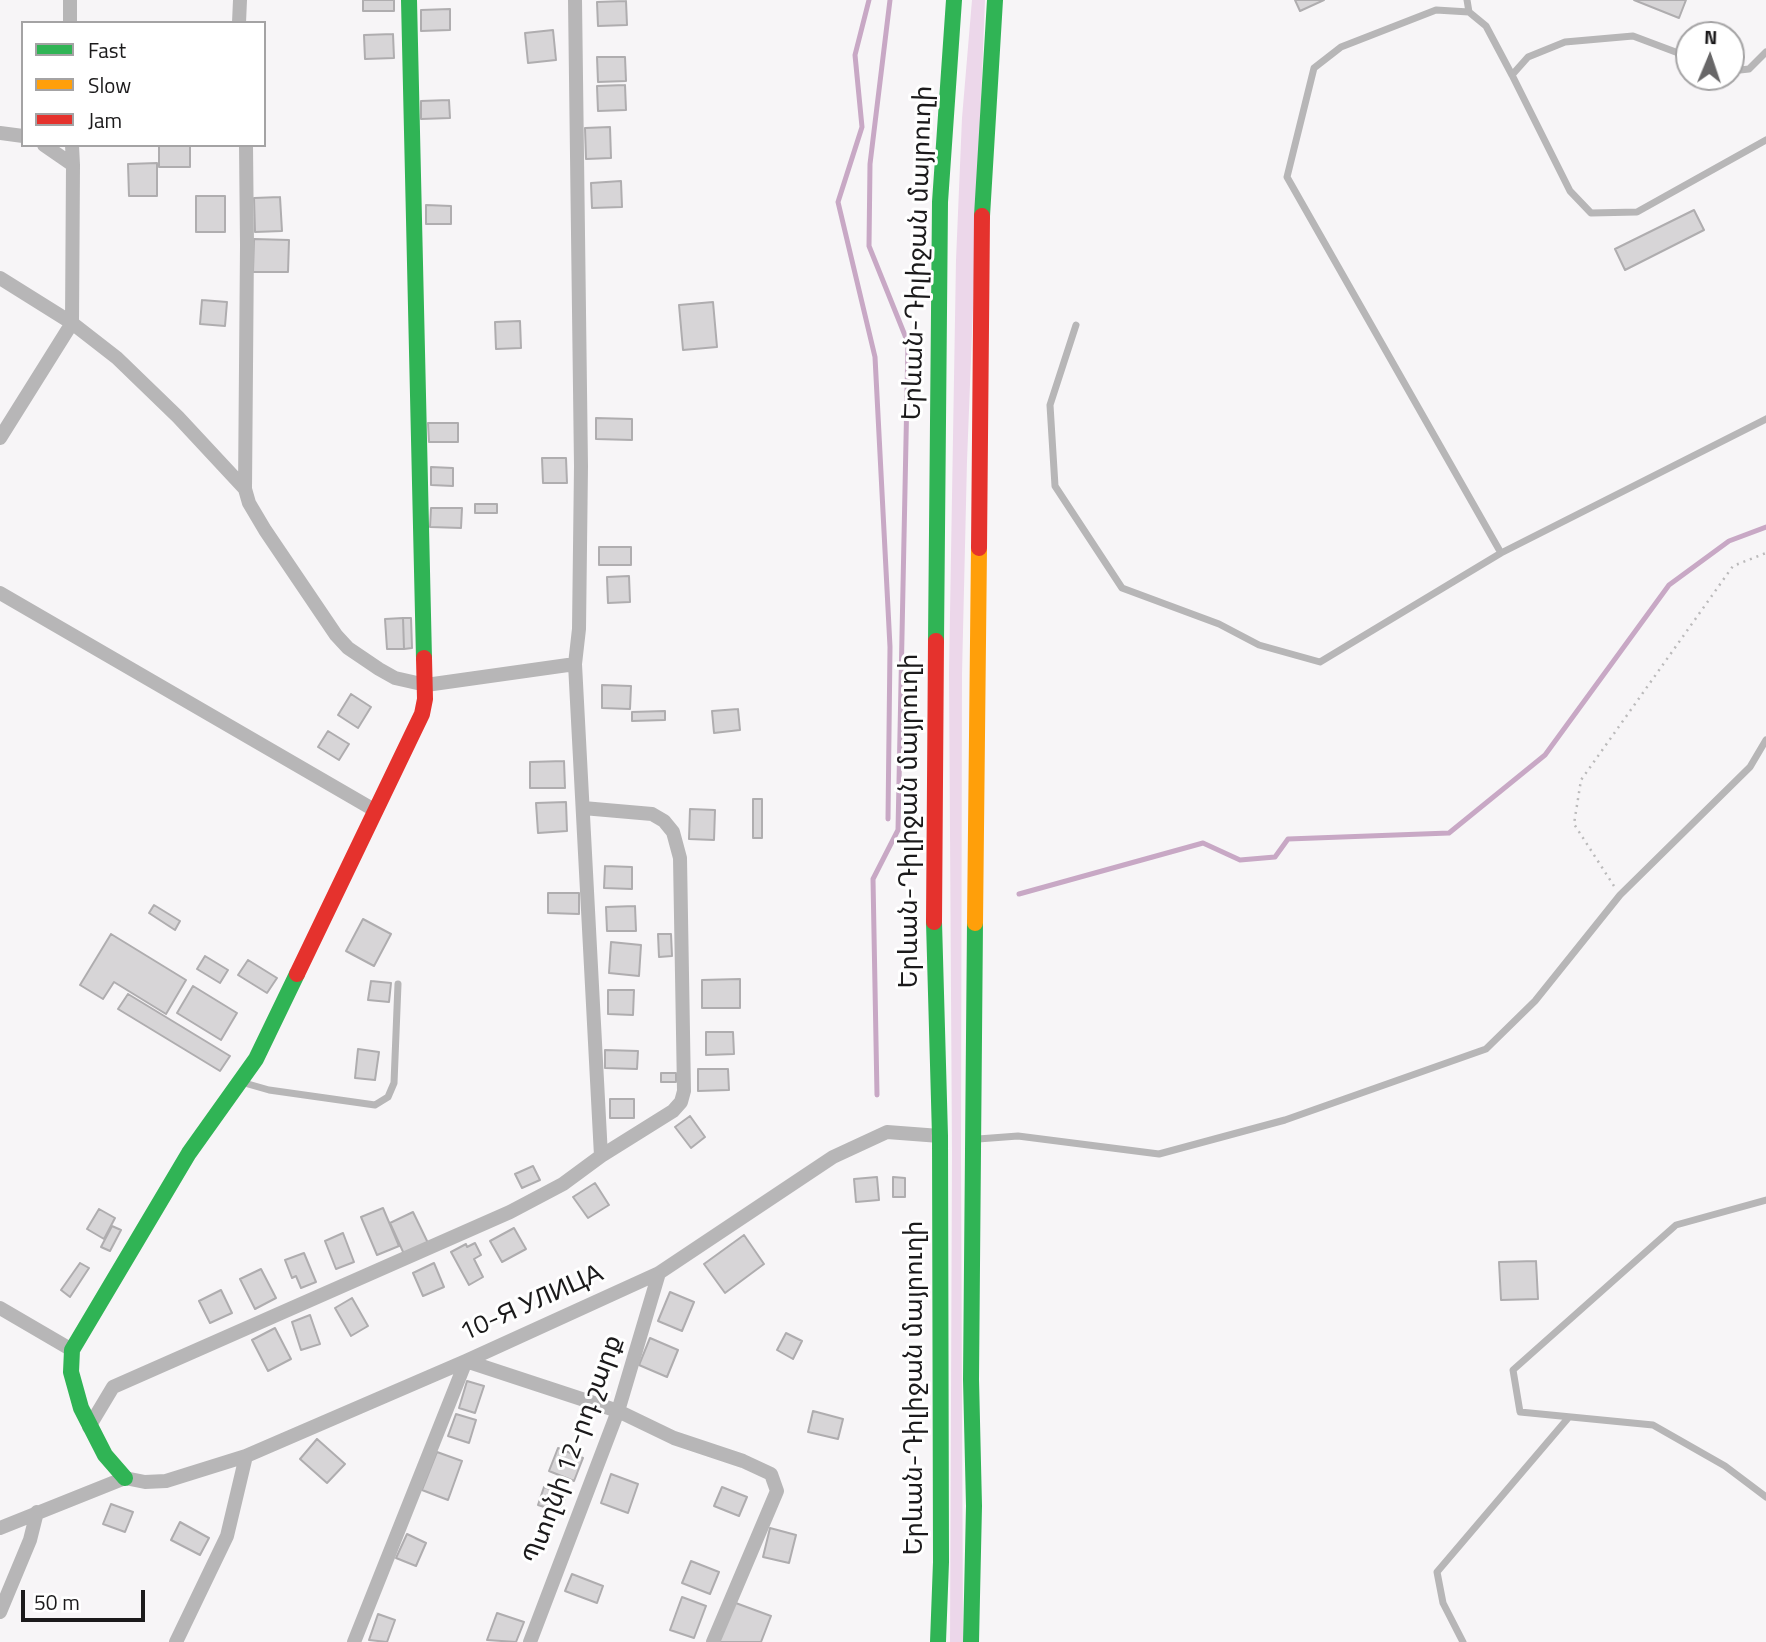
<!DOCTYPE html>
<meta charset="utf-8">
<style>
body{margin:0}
#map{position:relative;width:1766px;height:1642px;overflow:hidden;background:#f7f5f7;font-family:"Titillium Web",sans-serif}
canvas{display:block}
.legend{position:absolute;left:21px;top:21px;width:245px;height:126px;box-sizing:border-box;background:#fff;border:2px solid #a4a3a4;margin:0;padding:9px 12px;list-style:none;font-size:21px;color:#1b1a1b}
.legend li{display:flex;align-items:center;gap:14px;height:35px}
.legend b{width:35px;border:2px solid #a4a3a4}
.north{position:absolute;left:1675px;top:21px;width:70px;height:70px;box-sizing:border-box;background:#fff;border:2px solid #a4a3a4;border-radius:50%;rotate:2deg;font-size:19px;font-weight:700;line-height:28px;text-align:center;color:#1b1a1b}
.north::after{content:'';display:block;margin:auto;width:24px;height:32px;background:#686768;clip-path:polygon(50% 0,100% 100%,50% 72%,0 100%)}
.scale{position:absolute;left:21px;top:1590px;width:124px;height:32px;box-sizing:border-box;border:4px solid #1b1a1b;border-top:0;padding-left:9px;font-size:21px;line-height:24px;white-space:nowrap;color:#1b1a1b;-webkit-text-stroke:5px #fff;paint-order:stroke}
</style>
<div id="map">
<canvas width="1766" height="1642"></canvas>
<ul class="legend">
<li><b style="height:9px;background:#30b455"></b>Fast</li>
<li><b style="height:9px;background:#ff9f0a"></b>Slow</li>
<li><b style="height:9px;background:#e5322d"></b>Jam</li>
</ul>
<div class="north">N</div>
<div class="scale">50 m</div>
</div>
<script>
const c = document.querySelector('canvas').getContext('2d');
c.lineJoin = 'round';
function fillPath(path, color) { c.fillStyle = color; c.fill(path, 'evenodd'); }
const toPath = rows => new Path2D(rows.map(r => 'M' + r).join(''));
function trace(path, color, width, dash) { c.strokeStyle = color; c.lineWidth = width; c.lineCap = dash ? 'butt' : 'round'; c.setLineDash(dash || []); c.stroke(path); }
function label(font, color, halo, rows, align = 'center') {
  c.font = font + ' "Titillium Web","Noto Sans Armenian",sans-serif'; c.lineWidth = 6; c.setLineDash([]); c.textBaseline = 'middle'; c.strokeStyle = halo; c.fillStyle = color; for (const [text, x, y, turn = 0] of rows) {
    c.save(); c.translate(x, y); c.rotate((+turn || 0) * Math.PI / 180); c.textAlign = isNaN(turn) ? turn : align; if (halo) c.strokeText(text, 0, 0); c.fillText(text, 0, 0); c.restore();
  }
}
fillPath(toPath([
 [972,0,985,0,967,461,962,674,961,1154,963,1642,950,1642,952,1154,949,673,956,260,962,118]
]), '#ecd7ea');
trace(toPath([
 [869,0,855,55,862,127,838,202,875,357,890,647,888,819],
 [1019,894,1203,843,1240,860,1275,857,1288,839,1449,833,1545,755,1669,585,1729,541,1766,527],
 [877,1095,873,879,898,830,908,343,869,246,870,164,890,0]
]), '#c8a8c5', 5);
const building = toPath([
 [363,0,394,0,394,11,363,11,363,0],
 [1295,0,1324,0,1300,11,1295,0],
 [1634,0,1686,0,1679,18,1634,0],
 [626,1,627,25,598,26,597,2,626,1],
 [450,9,450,30,421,31,421,10,450,9],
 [553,30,556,60,528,63,525,33,553,30],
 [393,34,394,58,365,59,364,35,393,34],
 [597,57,625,57,626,81,598,82,597,57],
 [625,85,626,110,598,111,597,86,625,85],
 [449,100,450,118,421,119,421,101,449,100],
 [610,127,611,158,586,159,585,128,610,127],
 [159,145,190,145,190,167,159,167,159,145],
 [157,163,157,196,129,196,128,164,157,163],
 [621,181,622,207,592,208,591,183,621,181],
 [196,196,225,196,225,232,196,232,196,196],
 [280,197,282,231,255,232,254,198,280,197],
 [426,205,451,206,451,224,426,224,426,205],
 [1694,210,1704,230,1625,270,1615,249,1694,210],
 [254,239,289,240,288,272,253,272,254,239],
 [202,300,227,302,225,326,200,324,202,300],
 [713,302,717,347,683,350,679,305,713,302],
 [520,321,521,348,496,349,495,322,520,321],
 [596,418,632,419,632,440,596,439,596,418],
 [428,423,458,423,458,442,429,442,428,423],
 [542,458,566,458,567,483,543,483,542,458],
 [431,467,453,468,453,486,431,485,431,467],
 [475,504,497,504,497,513,475,513,475,504],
 [431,508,462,508,461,528,430,527,431,508],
 [599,547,631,547,631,565,599,565,599,547],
 [629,576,630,602,608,603,607,577,629,576],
 [403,618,411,618,412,648,404,649,403,618],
 [403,618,404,649,387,649,385,619,403,618],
 [602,685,631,686,630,709,602,708,602,685],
 [351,694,371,707,358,728,338,715,351,694],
 [738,709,740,730,714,733,712,711,738,709],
 [665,711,665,720,632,721,632,712,665,711],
 [328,731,349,744,339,760,318,747,328,731],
 [564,761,565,788,530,788,530,762,564,761],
 [753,799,762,799,762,838,753,838,753,799],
 [566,802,567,831,538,833,536,803,566,802],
 [690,809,715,810,714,840,689,839,690,809],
 [605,866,632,867,632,889,604,888,605,866],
 [548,893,579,893,579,914,548,913,548,893],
 [154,905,180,921,175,930,149,913,154,905],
 [635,906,636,931,607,931,606,907,635,906],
 [363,919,391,934,374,966,346,951,363,919],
 [111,934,186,980,166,1014,114,982,103,999,80,985,111,934],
 [658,934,671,934,672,956,659,957,658,934],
 [611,942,641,945,639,976,609,973,611,942],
 [205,956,228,970,220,983,197,969,205,956],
 [248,960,277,978,267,993,238,975,248,960],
 [740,979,740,1008,702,1008,702,980,740,979],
 [371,981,391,983,389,1002,368,1000,371,981],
 [193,986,237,1013,221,1040,177,1013,193,986],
 [608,990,634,990,633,1015,608,1014,608,990],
 [128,994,230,1056,220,1071,118,1009,128,994],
 [706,1032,733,1032,734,1054,706,1055,706,1032],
 [358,1049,379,1052,375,1080,355,1078,358,1049],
 [605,1050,638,1051,637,1069,605,1068,605,1050],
 [698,1069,728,1069,729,1090,698,1091,698,1069],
 [661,1073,676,1073,676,1082,661,1082,661,1073],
 [610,1099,634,1099,634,1118,610,1118,610,1099],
 [690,1116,705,1137,691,1148,675,1127,690,1116],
 [533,1166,540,1180,522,1188,515,1174,533,1166],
 [877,1177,879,1200,856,1202,854,1179,877,1177],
 [893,1177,905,1178,905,1197,893,1197,893,1177],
 [595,1183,609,1205,588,1218,573,1197,595,1183],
 [383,1208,399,1246,377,1255,361,1217,383,1208],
 [99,1209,115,1218,104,1239,87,1229,99,1209],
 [413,1212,428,1243,404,1254,390,1223,413,1212],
 [112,1226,121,1230,110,1251,101,1247,112,1226],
 [514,1228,526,1249,502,1262,490,1241,514,1228],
 [343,1233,354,1262,336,1269,325,1241,343,1233],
 [744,1235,764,1264,725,1293,704,1264,744,1235],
 [475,1243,481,1255,474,1259,483,1277,469,1285,451,1252,466,1244,467,1247,475,1243],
 [304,1253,316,1282,301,1288,296,1276,292,1278,285,1260,304,1253],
 [1536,1261,1538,1299,1501,1300,1499,1262,1536,1261],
 [80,1263,89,1268,70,1297,61,1290,80,1263],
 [434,1263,444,1287,423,1296,413,1273,434,1263],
 [261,1269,276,1298,255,1309,240,1279,261,1269],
 [221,1290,232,1313,210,1323,199,1301,221,1290],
 [670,1292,694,1302,682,1331,658,1321,670,1292],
 [352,1298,368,1326,351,1336,335,1308,352,1298],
 [310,1315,320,1344,301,1350,292,1322,310,1315],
 [275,1328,291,1359,268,1371,252,1340,275,1328],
 [786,1333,802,1341,793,1359,777,1350,786,1333],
 [650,1338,678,1350,667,1377,639,1365,650,1338],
 [467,1381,484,1386,475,1413,459,1408,467,1381],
 [813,1411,843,1419,838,1439,808,1432,813,1411],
 [456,1414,476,1420,469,1443,448,1436,456,1414],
 [317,1439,345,1464,327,1483,300,1459,317,1439],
 [558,1448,583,1458,574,1481,549,1471,558,1448],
 [437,1452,462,1461,448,1500,422,1490,437,1452],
 [611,1474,638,1484,628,1513,601,1503,611,1474],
 [544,1487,566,1495,560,1512,538,1505,544,1487],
 [722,1487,747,1497,739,1516,714,1506,722,1487],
 [111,1504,133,1512,125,1532,103,1524,111,1504],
 [180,1522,209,1538,200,1555,171,1540,180,1522],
 [770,1528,796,1535,789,1563,763,1557,770,1528],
 [407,1534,426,1543,416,1566,396,1558,407,1534],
 [691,1561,719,1572,710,1594,682,1583,691,1561],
 [572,1574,603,1586,597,1603,565,1591,572,1574],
 [682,1597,706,1606,694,1638,670,1630,682,1597],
 [733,1602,771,1616,761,1642,719,1642,733,1602],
 [497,1613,524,1622,516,1642,487,1640,497,1613],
 [378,1614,395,1620,387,1642,369,1640,378,1614]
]);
fillPath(building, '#d7d5d7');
trace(building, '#afadaf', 2);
trace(toPath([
 [1614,886,1574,824,1581,780,1733,566,1766,553]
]), '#bbbabb', 2.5, [2, 5]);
trace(toPath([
 [1467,0,1469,12],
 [1689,57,1633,36,1565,42,1528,57,1512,75,1570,191,1591,213,1637,212,1766,140],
 [1731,71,1749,69,1766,52],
 [1076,325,1050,405,1055,486,1122,588,1219,624,1259,645,1320,662,1501,553,1766,419],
 [1501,553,1287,177,1314,68,1341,47,1436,10,1469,12,1486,26,1512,75],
 [241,1082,269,1090,375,1105,388,1097,394,1083,398,984],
 [978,1139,1018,1136,1159,1154,1285,1120,1486,1049,1535,1001,1620,895,1750,767,1766,740],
 [1766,1200,1676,1225,1513,1370,1520,1412,1653,1425,1725,1466,1766,1497],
 [1463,1642,1443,1603,1437,1572,1569,1417]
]), '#b7b6b7', 7);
trace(toPath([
 [70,0,70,23],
 [575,0,581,466,579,629,575,664,601,1156],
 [239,23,240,0],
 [0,133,23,136],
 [72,145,73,165],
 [0,278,72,323,117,358,178,417,245,489,249,503,265,530,336,635,348,648,379,669,395,678,426,685,575,664],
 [0,438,72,323,73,165,44,145],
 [245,489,247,245,246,145],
 [0,593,376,811],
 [0,1308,72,1350],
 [89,1427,113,1387,510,1212,563,1184,601,1156,673,1111,681,1102,684,1091,680,858,673,832,664,821,652,814,583,808],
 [0,1528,125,1478,145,1482,166,1481,246,1456,466,1361,659,1273,833,1157,887,1132,940,1136],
 [0,1612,30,1540,37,1512],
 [176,1642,227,1536,246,1456],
 [354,1642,466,1361,618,1411,674,1438,743,1461,771,1474,777,1491,713,1642],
 [530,1642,618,1411,659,1273]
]), '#b7b6b7', 14);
trace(toPath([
 [409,0,424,658],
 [982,216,995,0],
 [936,641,940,202,954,0],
 [934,922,940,1136,941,1562,938,1642],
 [125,1478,105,1455,81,1408,71,1372,72,1350,189,1153,256,1059,297,974],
 [971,1642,974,1506,971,1379,975,923]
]), '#30b455', 16);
trace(toPath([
 [975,923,979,548]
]), '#ff9f0a', 16);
trace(toPath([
 [979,548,982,216],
 [934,922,936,641],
 [297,974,422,714,425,699,424,658]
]), '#e5322d', 16);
label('26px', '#1b1a1b', '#fff', [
 ["Երևան-Դիլիջան մայրուղի",919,253,-88],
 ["Երևան-Դիլիջան մայրուղի",911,821,-90],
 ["10-Я УЛИЦА",532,1304,-24],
 ["Երևան-Դիլիջան մայրուղի",916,1388,-90],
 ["Պտղնի 12-րդ շարք",574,1450,-70]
]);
</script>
